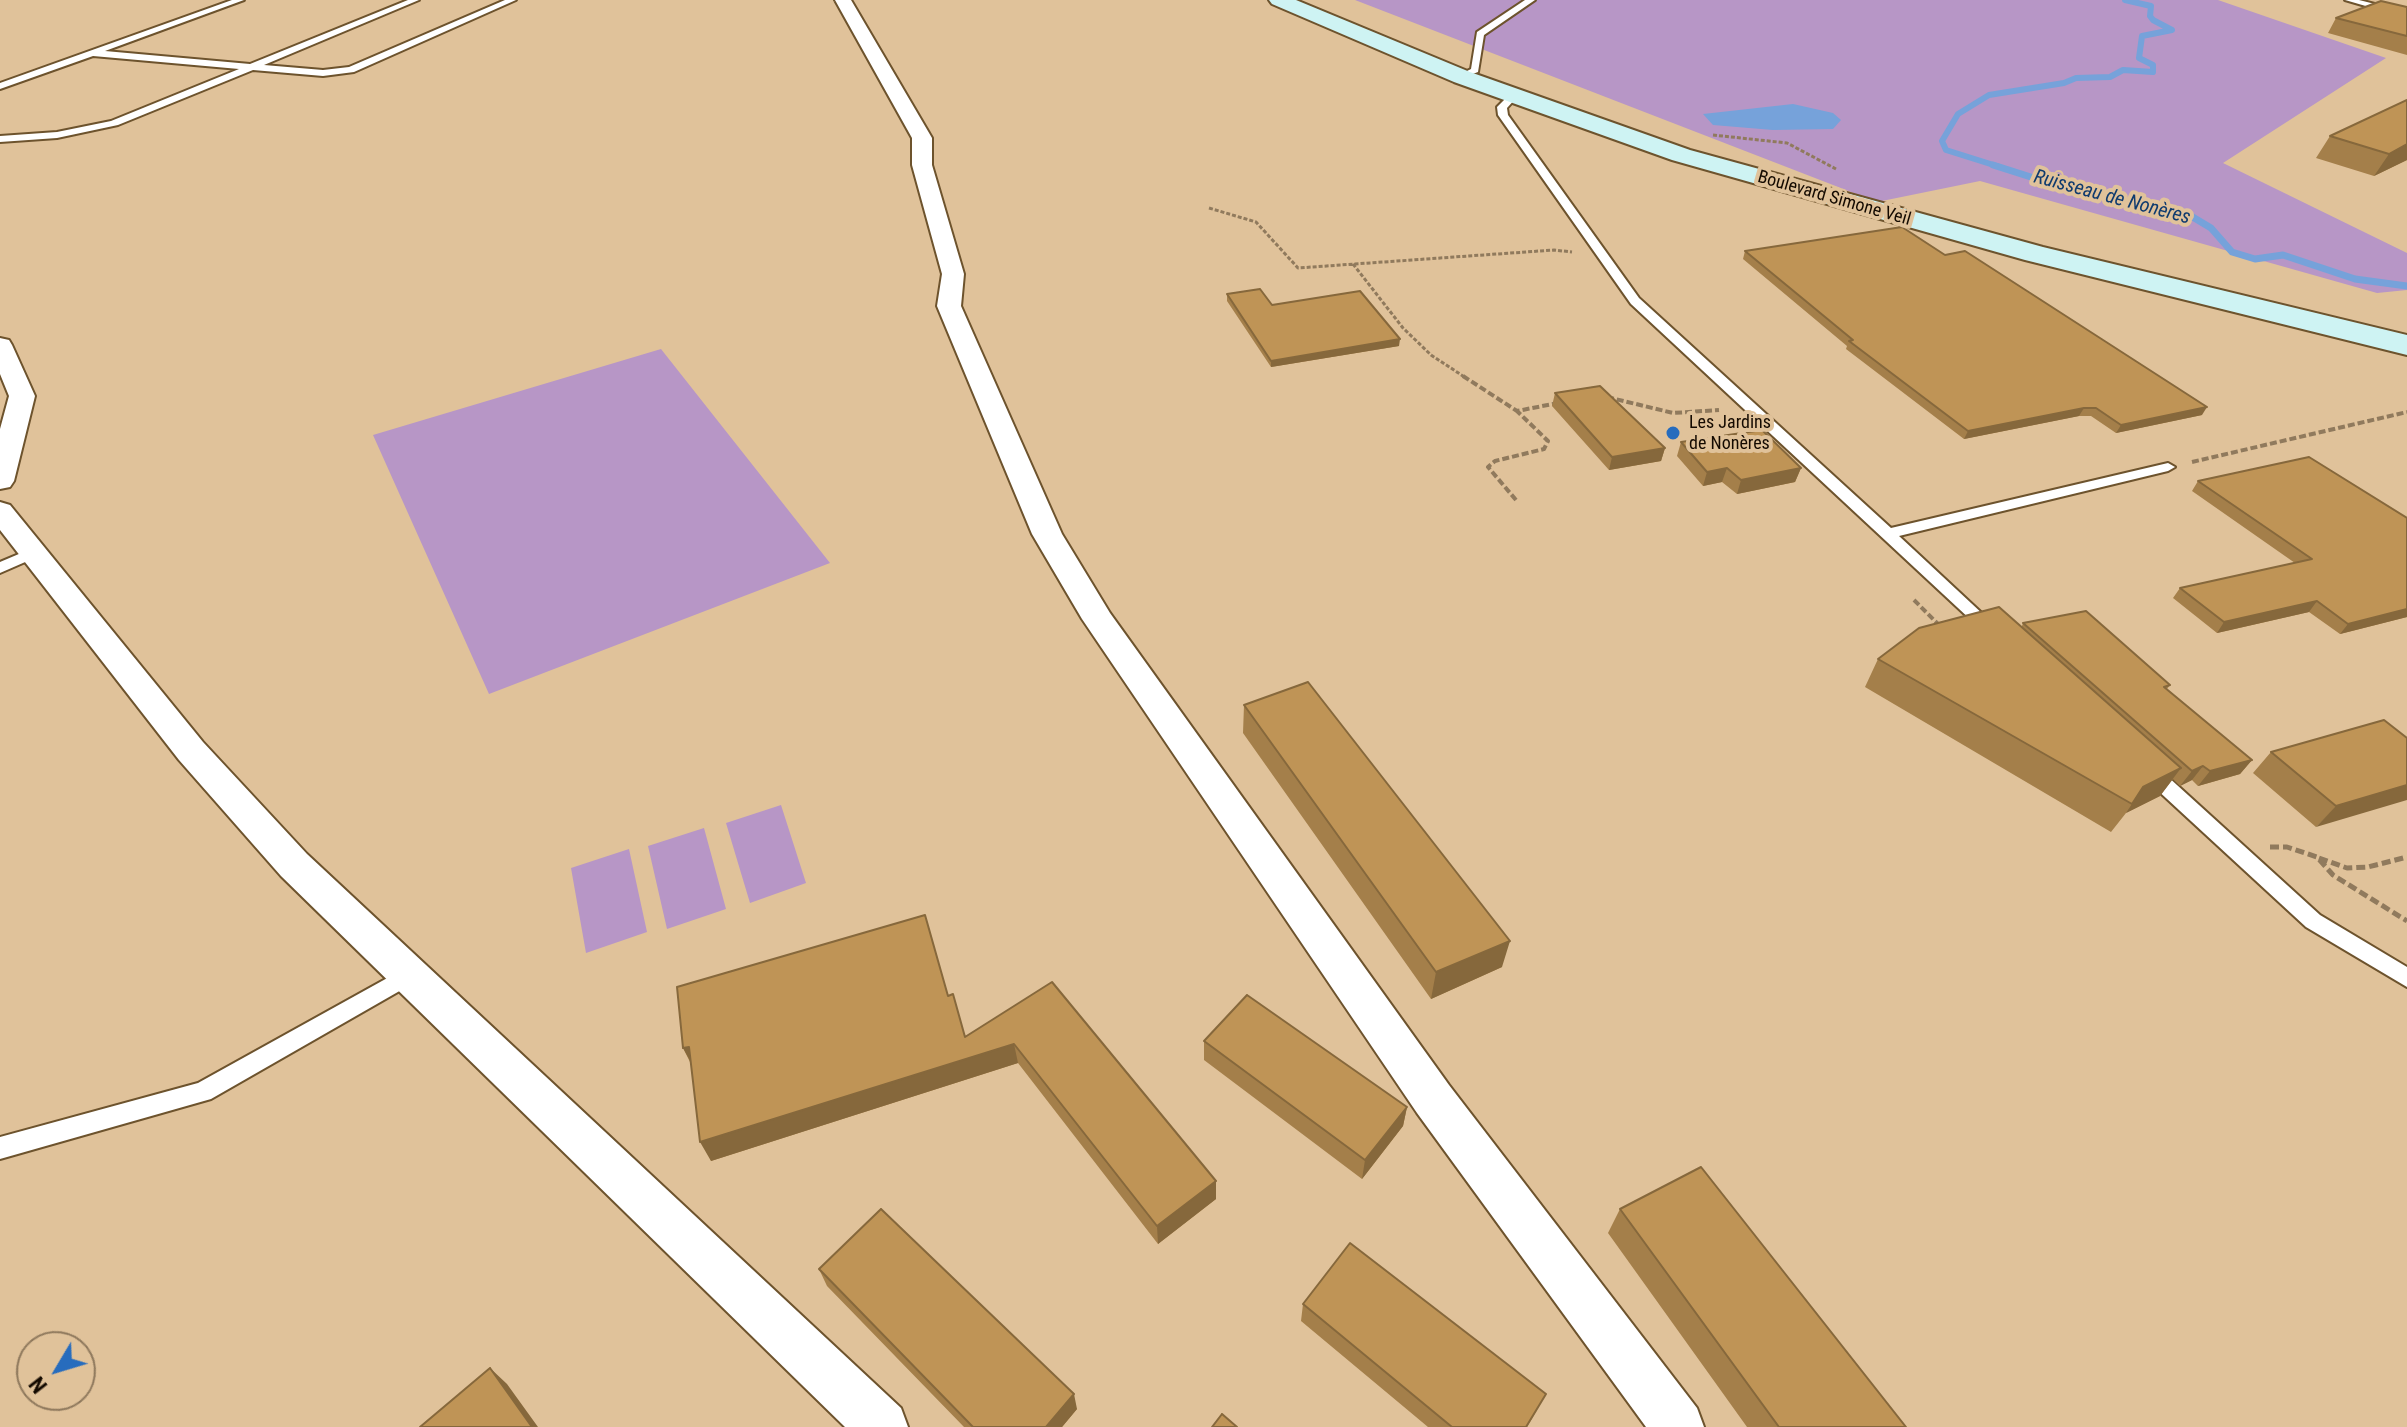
<!DOCTYPE html>
<meta charset="utf-8">
<style>
body{margin:0}
#map{position:relative;width:2407px;height:1427px;overflow:hidden;background:#e0c29a;font-family:"Roboto Condensed",sans-serif}
canvas{display:block}
.north{position:absolute;left:16px;top:1331px;width:80px;height:80px;box-sizing:border-box;background:#e0c29a;border:2px solid #8e785c;border-radius:50%;rotate:232deg;font-size:22px;font-weight:700;line-height:32px;text-align:center;color:#140a00}
.north::after{content:'';display:block;margin:auto;width:28px;height:36px;background:#276cbd;clip-path:polygon(50% 0,100% 100%,50% 72%,0 100%)}
</style>
<div id="map">
<canvas width="2407" height="1427"></canvas>
<div class="north">N</div>
</div>
<script>
const c = document.querySelector('canvas').getContext('2d');
c.lineJoin = 'round';
function fillPath(path, color) { c.fillStyle = color; c.fill(path, 'evenodd'); }
const toPath = rows => new Path2D(rows.map(r => 'M' + r).join(''));
function trace(path, color, width, dash) { c.strokeStyle = color; c.lineWidth = width; c.lineCap = dash ? 'butt' : 'round'; c.setLineDash(dash || []); c.stroke(path); }
function label(font, color, halo, rows, align = 'center') {
  c.font = font + ' "Roboto Condensed",sans-serif'; c.lineWidth = 8; c.setLineDash([]); c.textBaseline = 'middle'; c.strokeStyle = halo; c.fillStyle = color; for (const [text, x, y, turn = 0] of rows) {
    c.save(); c.translate(x, y); c.rotate((+turn || 0) * Math.PI / 180); c.textAlign = isNaN(turn) ? turn : align; if (halo) c.strokeText(text, 0, 0); c.fillText(text, 0, 0); c.restore();
  }
}
fillPath(toPath([
 [1355,0,2218,0,2386,58,2223,163,2407,253,2407,290,2377,293,1980,181,1877,202],
 [661,349,830,563,489,694,373,435],
 [781,805,806,883,750,903,726,823],
 [704,828,726,909,667,929,648,846],
 [629,849,647,932,586,953,571,868]
]), '#b796c6');
fillPath(toPath([
 [1793,104,1833,113,1841,120,1833,129,1773,130,1713,125,1703,114]
]), '#76a2da');
trace(toPath([
 [2000,167,1946,150,1942,141,1958,114,1989,95,2064,83,2076,78,2110,77,2123,70,2153,72,2153,65,2139,58,2142,36,2172,30,2153,20,2150,16,2151,6,2125,0]
]), '#76a2da', 6);
trace(toPath([
 [1993,165,2075,191,2122,201,2152,203,2186,213,2211,228,2232,252,2255,259,2283,255,2355,279,2407,286]
]), '#76a2da', 7);
const service = toPath([
 [232,0,244,0,105,51,250,64,408,0,419,0,264,65,323,70,349,67,505,0,516,0,354,72,323,76,253,70,118,125,57,138,0,142,0,136,57,132,111,121,239,69,93,56,0,89,0,83,232,0],
 [1525,0,1535,0,1484,35,1478,72,1459,79,1459,75,1471,69,1477,32,1525,0],
 [2345,0,2359,0,2407,12,2407,18,2345,0],
 [1509,95,1517,97,1507,108,1508,115,1639,298,1891,528,2168,463,2175,467,2168,471,1899,536,2000,630,1998,634,1986,634,1631,304,1498,115,1497,107,1509,95],
 [33,548,41,553,39,556,0,573,0,562,33,548],
 [2148,763,2155,765,2320,915,2407,967,2407,987,2306,927,2141,775,2139,770,2141,765,2148,763],
 [409,966,417,969,420,975,417,981,211,1099,0,1159,0,1137,198,1083,409,966]
]);
const minor = toPath([
 [835,0,851,0,932,138,932,165,964,274,961,306,1062,534,1110,613,1449,1085,1697,1408,1704,1427,1646,1427,1417,1113,1082,619,1032,534,937,306,942,274,912,165,912,138,835,0],
 [0,338,9,340,12,345,35,396,14,481,10,487,0,489,0,429,9,396,0,374,0,338],
 [0,502,10,505,203,742,307,854,901,1408,908,1427,845,1427,281,876,179,760,0,530,0,502]
]);
const secondary = toPath([
 [1269,0,1296,0,1470,72,1690,150,2043,247,2407,335,2407,355,2025,260,1672,160,1454,82,1272,4,1269,0]
]);
trace(service, '#6d532d', 4);
trace(minor, '#6d532d', 4);
trace(secondary, '#6d532d', 4);
trace(toPath([
 [1713,135,1787,143,1836,169],
 [1209,208,1256,222,1298,268,1554,250,1572,252],
 [1353,264,1403,328,1431,355,1466,378]
]), '#907a5d', 3, [4, 2]);
trace(toPath([
 [1463,376,1517,411,1558,403],
 [1607,397,1673,413,1719,410],
 [2192,462,2407,412],
 [1516,500,1488,467,1495,461,1544,449,1548,441,1517,411],
 [1914,600,1942,628]
]), '#907a5d', 4, [7, 3]);
trace(toPath([
 [2270,847,2287,847,2317,857,2333,875,2407,921],
 [2319,858,2347,868,2368,867,2407,857]
]), '#907a5d', 5, [9, 4]);
fillPath(service, '#fff');
fillPath(minor, '#fff');
fillPath(secondary, '#cef3f3');
fillPath(toPath([
 [2407,7,2407,55,2328,33,2336,18],
 [2330,136,2407,160,2374,176,2316,158],
 [1745,251,2202,415,2116,433,2091,416,2079,416,1964,439,1846,349,1847,346,1743,259],
 [1227,294,1272,305,1399,346,1271,367,1227,301],
 [1555,393,1665,448,1661,461,1609,470,1552,406],
 [1681,442,1801,468,1795,482,1737,494,1722,482,1703,486,1677,456],
 [2198,481,2407,617,2340,634,2309,612,2217,633,2173,598,2180,588,2295,563,2192,491],
 [2023,623,2170,685,2167,689,2252,760,2240,774,2198,786,2192,780,2180,786,2173,779,2160,796,2126,813,2111,832,1865,687,1878,659,2022,626],
 [1244,705,1502,967,1431,999,1243,733],
 [2407,738,2316,827,2253,773,2271,752],
 [1052,982,1216,1181,1216,1199,1158,1244,1018,1063,711,1161,691,1064,683,1048,948,996,965,1037],
 [1204,1041,1407,1107,1403,1126,1362,1179,1204,1060],
 [1620,1209,1906,1427,1747,1427,1608,1233],
 [819,1269,1077,1409,1062,1427,964,1427,827,1286],
 [1303,1304,1537,1410,1527,1427,1428,1427,1301,1321]
]), '#a47f4a');
fillPath(toPath([
 [2407,144,2407,160,2374,176,2389,154],
 [1400,339,1399,346,1271,367,1271,361],
 [2207,407,2202,415,2116,433,2121,425],
 [2084,408,2079,416,1964,439,1968,431],
 [1665,448,1661,461,1609,470,1612,457],
 [1727,468,1722,482,1703,486,1707,472],
 [1801,468,1795,482,1737,494,1741,480],
 [2317,601,2309,612,2217,633,2224,622],
 [2407,609,2407,617,2340,634,2348,624],
 [2252,760,2240,774,2198,786,2210,771],
 [2203,766,2192,780,2180,786,2192,771],
 [2181,768,2160,796,2126,813,2143,787],
 [2407,785,2407,800,2316,827,2336,806],
 [1510,941,1502,967,1431,999,1436,972],
 [1014,1044,1018,1063,711,1161,700,1142],
 [689,1047,694,1068,683,1048],
 [1407,1107,1403,1126,1362,1179,1365,1160],
 [1216,1181,1216,1199,1158,1244,1157,1226],
 [490,1368,507,1384,538,1427,532,1427],
 [1074,1394,1077,1409,1062,1427,1046,1427]
]), '#86683c');
const building = toPath([
 [2381,1,2407,7,2407,36,2336,18,2381,1],
 [2407,100,2407,144,2389,154,2330,136,2407,100],
 [1902,227,1945,255,1965,251,2207,407,2121,425,2096,408,2084,408,1968,431,1849,341,1853,340,1745,251,1902,227],
 [1260,289,1272,305,1360,291,1400,339,1271,361,1227,294,1260,289],
 [1600,386,1665,448,1612,457,1555,393,1600,386],
 [1762,430,1801,468,1741,480,1727,468,1707,472,1681,442,1762,430],
 [2309,457,2407,518,2407,609,2348,624,2317,601,2224,622,2180,588,2312,559,2198,481,2309,457],
 [1999,607,2181,768,2143,787,2132,804,1878,659,1919,628,1999,607],
 [2086,611,2170,685,2164,687,2252,760,2210,771,2203,766,2192,771,2023,623,2086,611],
 [1308,682,1510,941,1436,972,1244,705,1308,682],
 [2384,720,2407,738,2407,785,2336,806,2271,752,2384,720],
 [925,915,948,996,953,994,965,1037,1052,982,1216,1181,1157,1226,1014,1044,700,1142,689,1047,683,1048,677,987,925,915],
 [1247,995,1407,1107,1365,1160,1204,1041,1247,995],
 [1701,1167,1906,1427,1779,1427,1620,1209,1701,1167],
 [881,1209,1074,1394,1046,1427,973,1427,819,1269,881,1209],
 [1350,1243,1546,1394,1526,1427,1452,1427,1303,1304,1350,1243],
 [490,1368,532,1427,420,1427,490,1368],
 [1222,1414,1237,1427,1212,1427,1222,1414]
]);
fillPath(building, '#bf9456');
trace(building, '#86683c', 2);
for (const [x, y, r, color] of [
 [1673,433,8,"#276cbd"]
]) { const dot = new Path2D(); dot.arc(x, y, r, 0, 2 * Math.PI); c.fillStyle = color; c.fill(dot); trace(dot, '#e0c29a', 3); }
label('18px', '#140a00', '#e0c29a', [
 ["Boulevard Simone Veil",1834,199,16]
]);
label('18px', '#140a00', '#e0c29a', [
 ["Les Jardins",1689,423],
 ["de Nonères",1689,444]
], 'left');
label('italic 20px', '#0f3b6e', '#e0c29a', [
 ["Ruisseau de Nonères",2112,198,15]
]);
</script>
